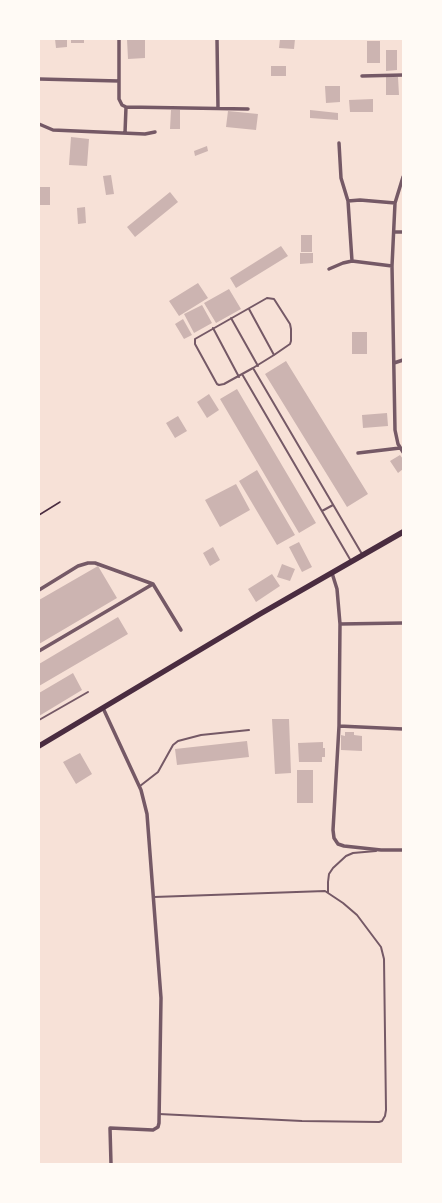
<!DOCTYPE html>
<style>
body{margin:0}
#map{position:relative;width:442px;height:1203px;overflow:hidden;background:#f7e1d7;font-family:Raleway,sans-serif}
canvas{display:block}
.frame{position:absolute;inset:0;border:40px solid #fffaf5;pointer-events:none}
</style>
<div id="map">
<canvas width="442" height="1203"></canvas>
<div class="frame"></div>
</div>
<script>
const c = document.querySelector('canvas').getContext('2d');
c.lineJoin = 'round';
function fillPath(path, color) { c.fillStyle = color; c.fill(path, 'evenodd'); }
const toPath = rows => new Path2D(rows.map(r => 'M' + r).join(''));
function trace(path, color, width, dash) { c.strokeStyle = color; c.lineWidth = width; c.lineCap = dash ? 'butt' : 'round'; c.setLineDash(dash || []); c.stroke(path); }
fillPath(toPath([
 [55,39,67,39,67,47,56,48],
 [71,39,84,39,84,43,71,43],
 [127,39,145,39,145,58,128,59],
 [280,39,295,39,294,49,279,48],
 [367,41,380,41,380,63,367,63],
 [386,50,397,50,397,70,386,71],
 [271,66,286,66,286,76,271,76],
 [386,77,398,77,399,95,386,95],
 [325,86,340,86,340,102,326,103],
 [373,99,373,112,350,112,349,100],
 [171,110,180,110,180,129,170,129],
 [310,110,338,113,338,120,310,118],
 [228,111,258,114,256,130,226,127],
 [71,137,89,139,87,166,69,165],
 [207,146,208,151,195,156,194,151],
 [111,175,114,194,106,195,103,176],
 [39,187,50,187,50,205,39,205],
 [170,192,178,202,135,237,127,227],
 [85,207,86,223,78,224,77,208],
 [301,235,312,235,312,252,301,252],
 [281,246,288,256,236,288,230,278],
 [300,253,313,253,313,263,300,264],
 [198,283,208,298,179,316,169,301],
 [229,289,241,309,216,323,204,303],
 [202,305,212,323,194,333,184,314],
 [183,319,192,335,184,339,175,324],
 [352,332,367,332,367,354,352,354],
 [286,361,368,494,347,507,265,374],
 [237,389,316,523,299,533,220,399],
 [209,394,219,410,207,418,197,402],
 [387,413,388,426,363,428,362,415],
 [178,416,187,431,175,438,166,423],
 [400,455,403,459,403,469,398,473,390,461],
 [257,470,295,535,277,545,239,481],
 [236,484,250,510,220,527,205,500],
 [299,542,312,567,302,572,289,547],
 [213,547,220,560,210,566,203,553],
 [282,564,295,569,290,581,277,577],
 [98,566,117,598,39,644,39,600],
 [272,574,280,586,256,602,248,589],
 [118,617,128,634,39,686,39,664],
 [73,673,82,690,39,716,39,693],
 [272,719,289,719,291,773,275,774],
 [345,732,354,732,354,735,362,736,362,751,341,750,341,735,345,736],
 [247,741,249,757,177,765,175,749],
 [323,742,323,748,325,748,325,757,322,757,322,762,299,762,298,743],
 [80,753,92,774,76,784,63,762],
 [297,770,313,770,313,803,297,803]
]), '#ccb4b1');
trace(toPath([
 [39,515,60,502]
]), '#4a2c40', 1.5);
trace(toPath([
 [267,298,274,299,290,324,291,329,291,341,290,344,274,355,253,368,224,384,219,385,217,384,195,344,195,339,267,298],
 [249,309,274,355],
 [231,318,258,366],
 [213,328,239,377],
 [253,368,362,554],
 [242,374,351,561],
 [322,511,333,505],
 [39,720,88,692],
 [140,786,158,772,173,745,178,741,201,735,249,730],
 [328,893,328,882,329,874,333,868,346,856,353,853,376,851],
 [154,897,325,891,343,903,357,915,381,947,384,959,386,1110,385,1116,382,1121,379,1122,302,1121,159,1114]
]), '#755966', 2);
trace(toPath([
 [119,39,119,99,122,105,126,107,125,133],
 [217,39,218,108],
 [362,76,403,75],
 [39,79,119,81],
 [126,107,248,109],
 [39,124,53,130,145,134,155,132],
 [339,143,341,178,348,201,352,261,392,266],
 [403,177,395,203,392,266,395,430,398,444,403,452],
 [348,201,360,200,395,203],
 [395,232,403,232],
 [329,269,343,263,352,261],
 [394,363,403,360],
 [358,453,400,448],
 [332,573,337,589,340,624,339,726,333,830,334,838,338,844,344,846,381,850,403,850],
 [153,584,181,630],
 [39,590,78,566,88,563,95,563,153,584,39,651],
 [340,624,403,623],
 [103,708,141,790,147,814,161,998,159,1123,158,1127,153,1130,110,1128,111,1164],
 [339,726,403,729]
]), '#755966', 3.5);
trace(toPath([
 [39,746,260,614,403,532]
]), '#4a2c40', 5.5);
</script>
